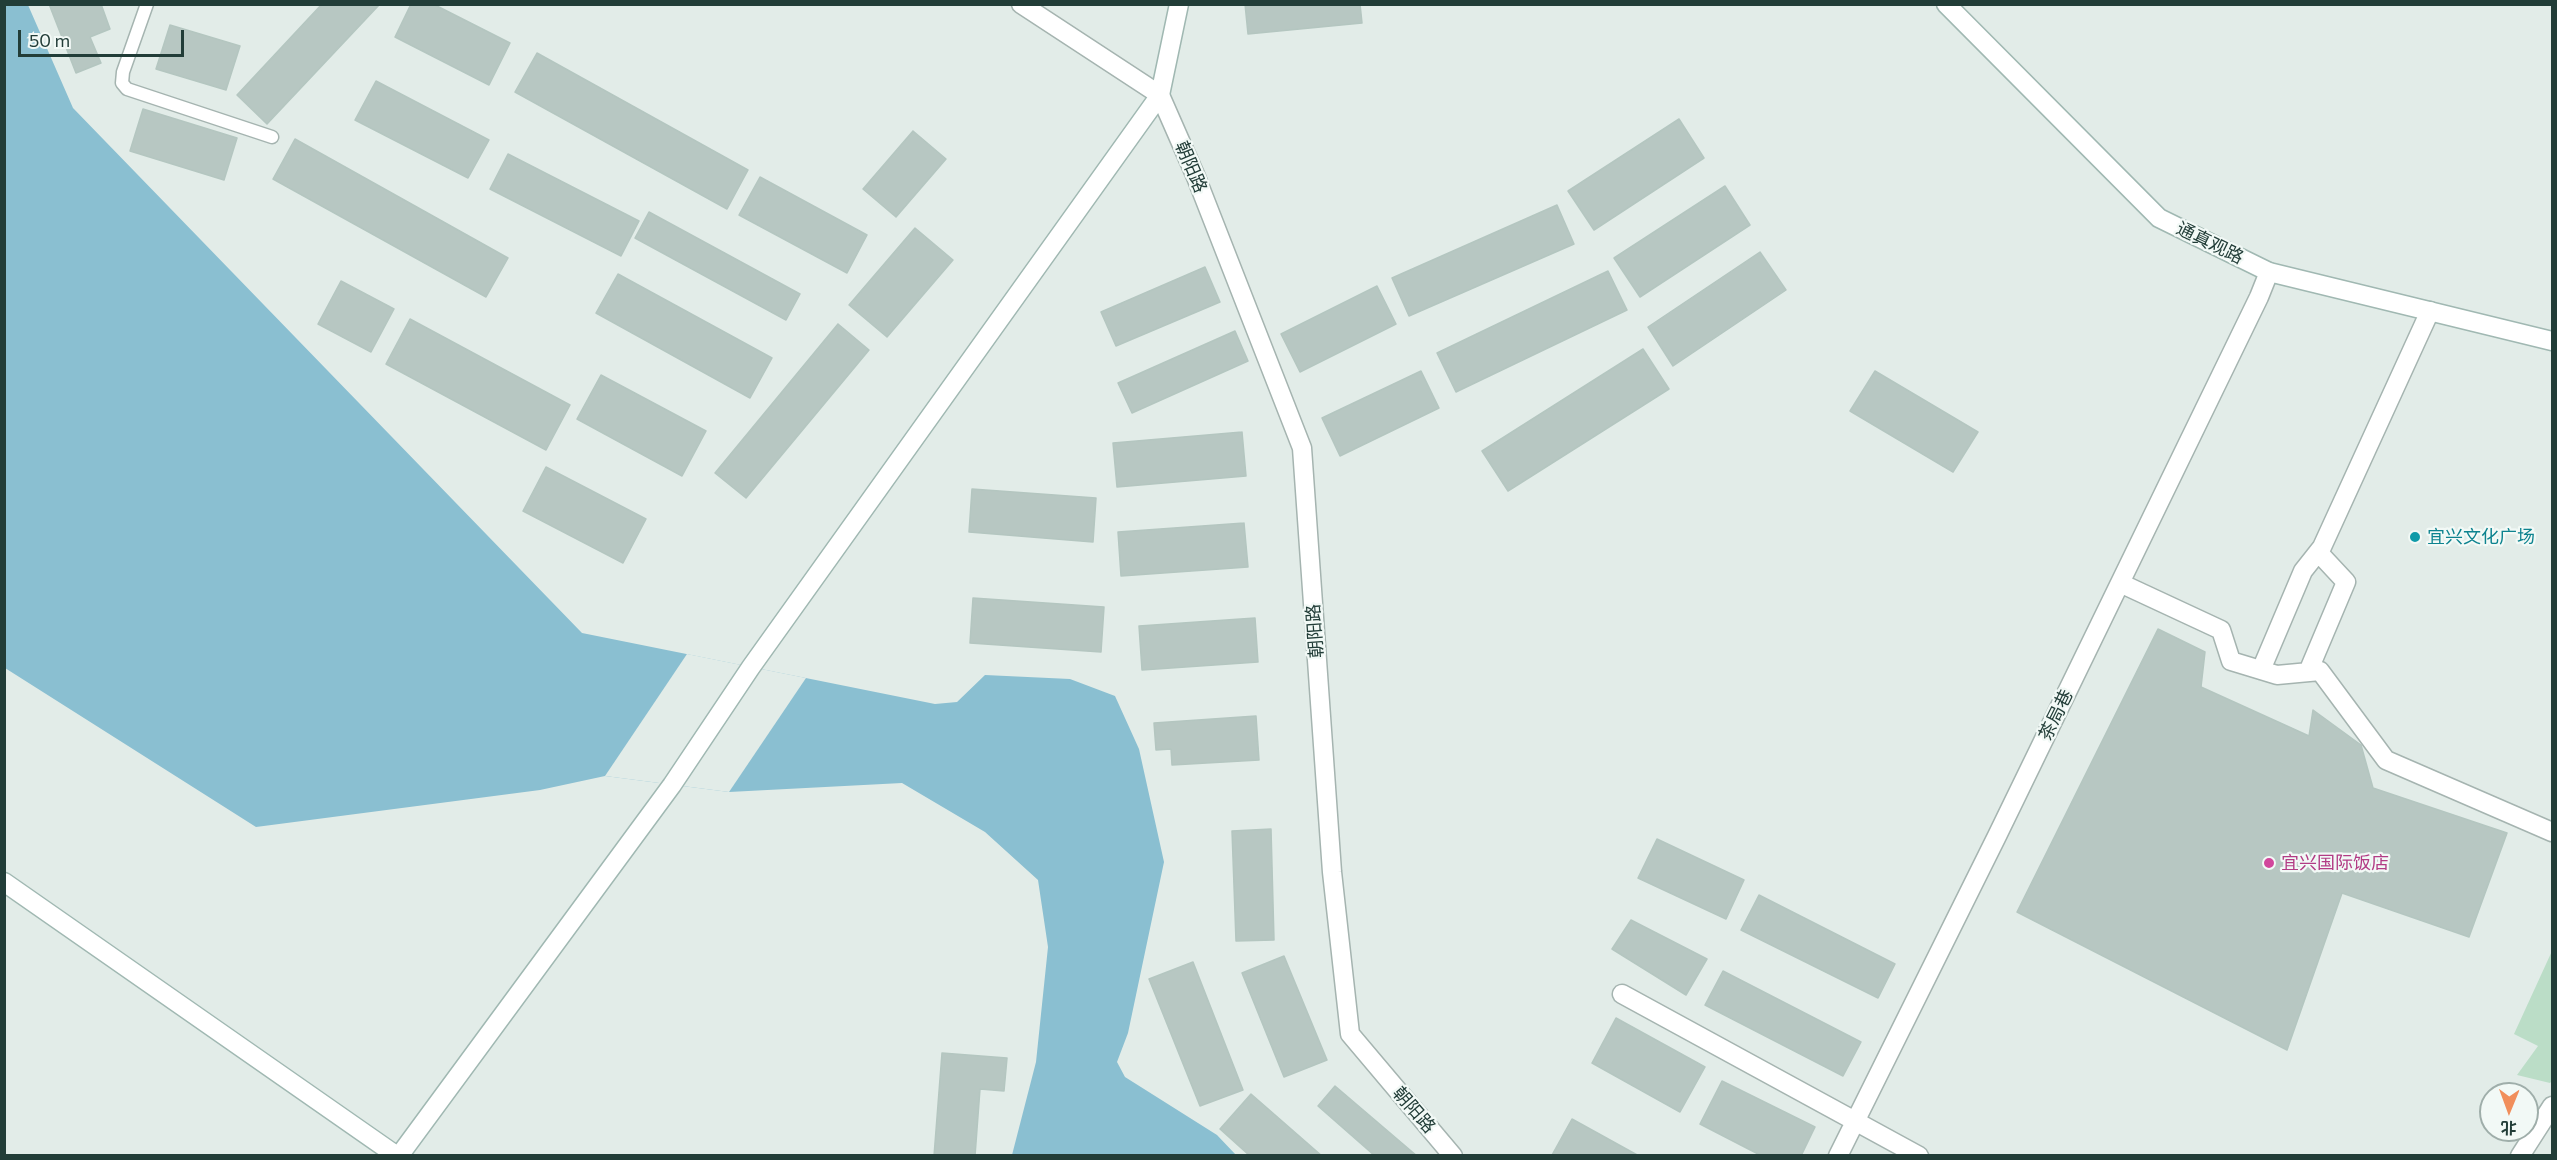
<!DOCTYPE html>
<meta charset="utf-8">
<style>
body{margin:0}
#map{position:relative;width:2557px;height:1160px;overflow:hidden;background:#e2ece8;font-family:Commissioner,"Noto Sans SC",sans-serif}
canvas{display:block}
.frame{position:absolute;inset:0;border:6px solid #223d38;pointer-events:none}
.north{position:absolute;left:2479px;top:1082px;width:60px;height:60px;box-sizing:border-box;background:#f2f9f6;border:2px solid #9faeaa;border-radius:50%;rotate:181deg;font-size:16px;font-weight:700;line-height:24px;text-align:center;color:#223d38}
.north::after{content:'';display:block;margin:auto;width:21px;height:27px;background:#f18e5b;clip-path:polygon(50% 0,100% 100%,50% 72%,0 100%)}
.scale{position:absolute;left:18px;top:30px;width:166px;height:27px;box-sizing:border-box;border:3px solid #223d38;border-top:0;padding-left:8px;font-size:18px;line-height:21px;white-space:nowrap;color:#223d38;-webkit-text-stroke:4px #f2f9f6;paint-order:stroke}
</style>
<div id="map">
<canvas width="2557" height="1160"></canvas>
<div class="frame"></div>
<div class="north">北</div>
<div class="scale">50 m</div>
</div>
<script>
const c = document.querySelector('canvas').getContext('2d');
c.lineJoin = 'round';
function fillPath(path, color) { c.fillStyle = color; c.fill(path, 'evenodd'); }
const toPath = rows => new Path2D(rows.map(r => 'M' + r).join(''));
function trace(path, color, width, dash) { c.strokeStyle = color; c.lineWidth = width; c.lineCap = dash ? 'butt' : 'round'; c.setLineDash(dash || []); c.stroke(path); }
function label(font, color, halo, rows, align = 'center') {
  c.font = font + ' Commissioner,"Noto Sans SC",sans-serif'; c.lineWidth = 4.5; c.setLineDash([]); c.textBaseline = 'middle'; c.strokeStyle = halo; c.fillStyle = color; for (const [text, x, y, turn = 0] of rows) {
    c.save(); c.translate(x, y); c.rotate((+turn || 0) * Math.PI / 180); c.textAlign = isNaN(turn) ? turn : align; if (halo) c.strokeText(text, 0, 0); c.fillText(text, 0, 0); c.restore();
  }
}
fillPath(toPath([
 [2552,951,2552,1081,2550,1083,2517,1075,2538,1046,2514,1034]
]), '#bbddc7');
fillPath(toPath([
 [4,5,28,5,73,108,582,633,935,704,957,702,985,675,1070,679,1115,696,1139,749,1164,862,1128,1033,1117,1062,1125,1077,1217,1135,1236,1155,1012,1155,1036,1062,1048,947,1038,880,985,832,902,783,729,792,605,776,540,790,256,827,5,668]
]), '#8abfd1');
fillPath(toPath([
 [687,654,806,678,729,792,605,776]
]), '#e2ece8');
const building = toPath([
 [49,4,101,4,110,29,90,37,101,63,76,73,49,4],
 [322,4,380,4,267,124,237,95,322,4],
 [411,4,433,4,510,43,489,85,395,37,411,4],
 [1245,4,1360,4,1362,23,1248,34,1245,4],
 [170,25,240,46,226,90,156,69,170,25],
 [537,53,748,170,727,209,515,92,537,53],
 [376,81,489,140,468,178,355,120,376,81],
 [143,109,237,138,224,180,130,151,143,109],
 [1679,119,1704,158,1594,230,1568,191,1679,119],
 [913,131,946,159,896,217,863,189,913,131],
 [295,139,508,258,486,297,273,179,295,139],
 [508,154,639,221,621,256,490,189,508,154],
 [760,177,867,235,847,273,739,215,760,177],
 [1725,186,1750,225,1640,297,1614,258,1725,186],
 [1557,205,1574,244,1409,316,1392,278,1557,205],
 [649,212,800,294,786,320,635,238,649,212],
 [915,228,953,260,887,337,849,305,915,228],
 [1760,252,1786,290,1673,366,1648,327,1760,252],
 [1205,267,1220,302,1116,346,1101,312,1205,267],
 [1608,271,1627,310,1456,392,1437,353,1608,271],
 [618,274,772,358,750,398,596,313,618,274],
 [341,281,394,309,371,352,318,324,341,281],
 [1377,286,1396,324,1300,372,1281,334,1377,286],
 [410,319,570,405,546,450,386,364,410,319],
 [838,324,869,350,746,498,715,473,838,324],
 [1235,331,1248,361,1132,413,1118,383,1235,331],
 [1643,349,1669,389,1508,491,1482,451,1643,349],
 [1421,371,1439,408,1340,456,1322,418,1421,371],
 [1875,371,1978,432,1953,472,1850,411,1875,371],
 [601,375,706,431,682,476,577,419,601,375],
 [1242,432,1246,476,1117,487,1113,443,1242,432],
 [546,467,646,519,623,563,523,511,546,467],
 [972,489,1096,498,1093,542,969,532,972,489],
 [1244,523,1248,567,1121,576,1118,532,1244,523],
 [973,598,1104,607,1101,652,970,643,973,598],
 [1255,618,1258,662,1142,670,1139,626,1255,618],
 [2158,629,2205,652,2201,687,2309,736,2313,710,2361,745,2373,788,2507,833,2469,937,2342,893,2287,1050,2017,912,2158,629],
 [1256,716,1259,760,1172,765,1171,749,1156,750,1154,723,1256,716],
 [1271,829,1274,940,1236,941,1232,831,1271,829],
 [1657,839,1744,880,1726,919,1638,878,1657,839],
 [1759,895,1895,964,1878,998,1741,930,1759,895],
 [1631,920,1707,959,1686,995,1612,949,1631,920],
 [1284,956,1327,1060,1284,1077,1242,973,1284,956],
 [1193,962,1243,1090,1200,1106,1149,979,1193,962],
 [1723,971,1861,1042,1843,1076,1705,1005,1723,971],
 [1616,1018,1705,1067,1680,1112,1592,1063,1616,1018],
 [942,1053,1007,1058,1004,1091,980,1089,975,1156,934,1156,942,1053],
 [1722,1081,1815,1127,1801,1156,1762,1156,1700,1124,1722,1081],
 [1335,1086,1417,1156,1375,1156,1318,1106,1335,1086],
 [1251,1094,1322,1156,1250,1156,1220,1129,1251,1094],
 [1572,1119,1639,1156,1552,1155,1572,1119]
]);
fillPath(building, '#b7c7c2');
trace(building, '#b4c6c0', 1.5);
const lane = toPath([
 [147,4,123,72,122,83,127,89,272,137]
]);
const street = toPath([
 [1021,4,1160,95,1196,177,1302,448,1332,872,1350,1034,1453,1156],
 [2120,583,2221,630,2231,661,2277,675,2320,671,2386,760,2552,832],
 [2261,670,2303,571,2322,547,2430,311],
 [2308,672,2346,582,2318,552],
 [1622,994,1919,1156],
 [1838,1156,1997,836,2259,297,2269,272],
 [2520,1156,2552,1106]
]);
const secondary = toPath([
 [1946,4,2159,218,2269,272,2552,341],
 [4,882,397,1156],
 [399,1156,672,785,751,667,1160,95,1179,4]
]);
trace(lane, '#a5b4b0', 15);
trace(street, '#a5b4b0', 21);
trace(secondary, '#a0b8b2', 21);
trace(lane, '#fff', 12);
trace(street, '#fff', 18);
trace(secondary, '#fff', 18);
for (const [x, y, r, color] of [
 [2415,537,6,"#0f9aa8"],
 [2269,863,6,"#d1479c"]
]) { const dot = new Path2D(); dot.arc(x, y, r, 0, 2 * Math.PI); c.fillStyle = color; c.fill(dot); trace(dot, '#f2f9f6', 2); }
label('18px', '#223d38', '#f2f9f6', [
 ["朝阳路",1191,167,67],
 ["通真观路",2210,243,26],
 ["朝阳路",1315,631,-94],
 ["茶局巷",2056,715,-64],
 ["朝阳路",1414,1110,49]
]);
label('18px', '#0d838f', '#f2f9f6', [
 ["宜兴文化广场",2427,537]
], 'left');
label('18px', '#b23c85', '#f2f9f6', [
 ["宜兴国际饭店",2281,863]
], 'left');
</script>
